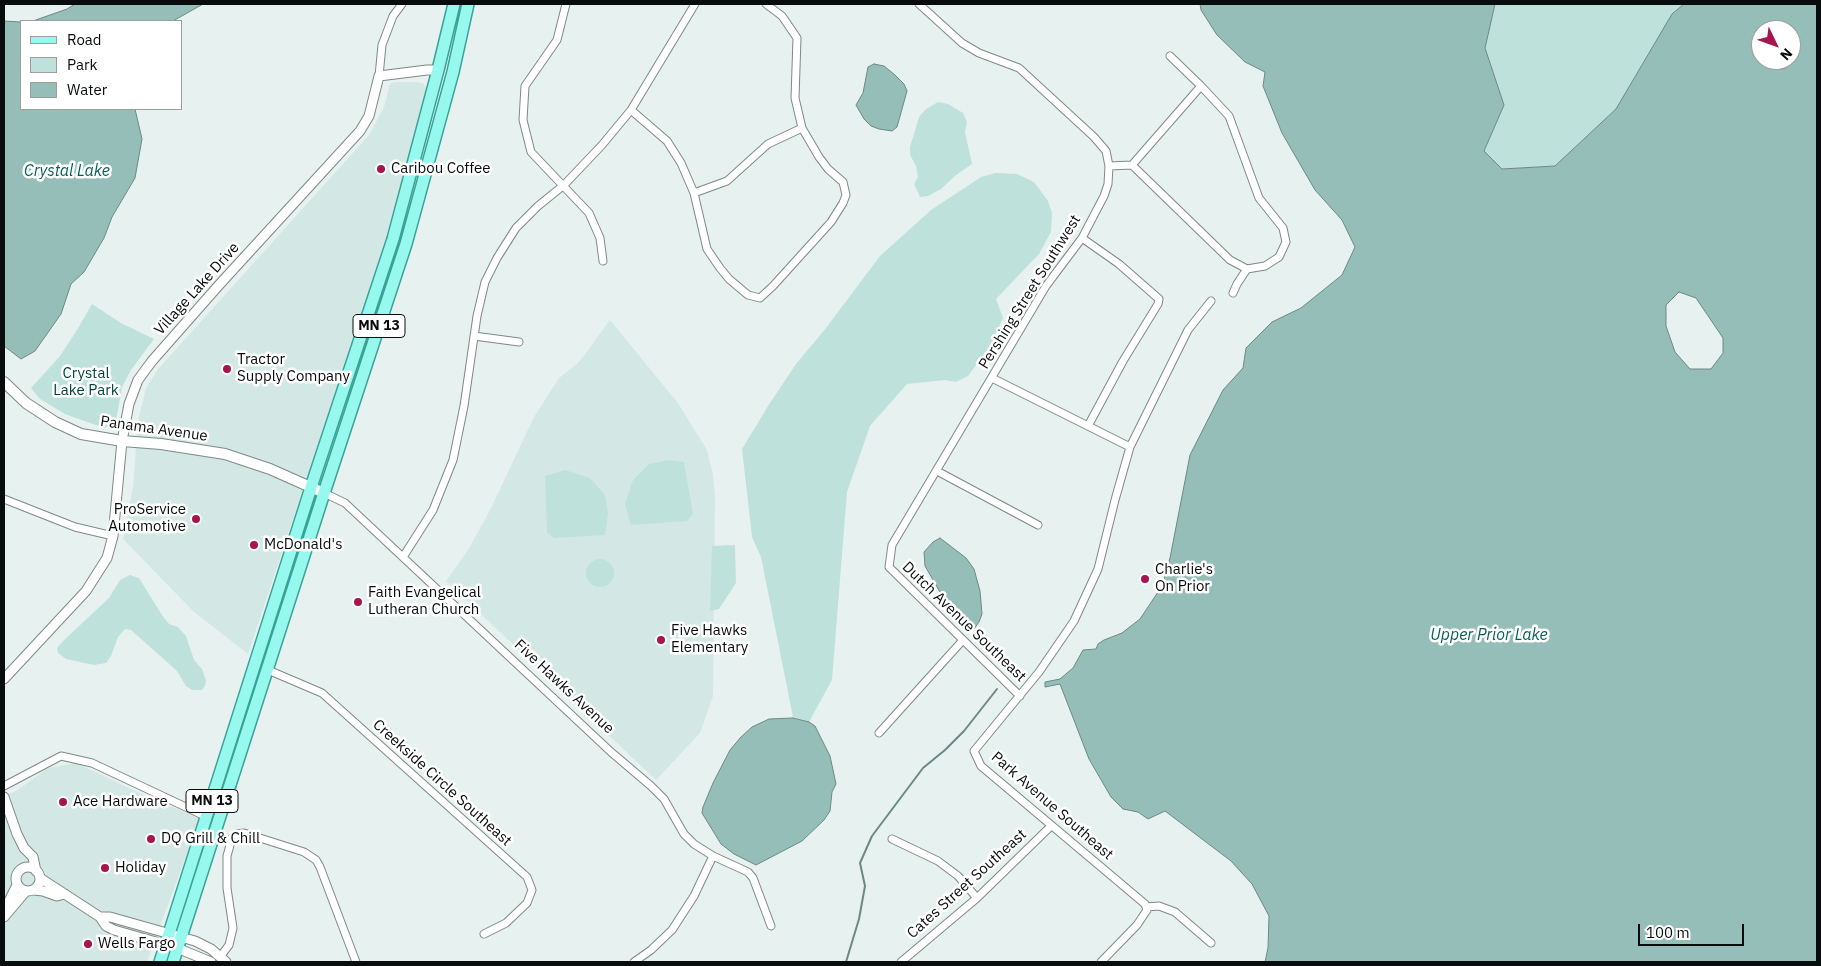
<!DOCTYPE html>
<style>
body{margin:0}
#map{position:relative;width:1821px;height:966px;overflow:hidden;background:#e7f2f0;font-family:"IBM Plex Sans",sans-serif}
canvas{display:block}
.frame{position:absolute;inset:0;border:5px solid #090c0c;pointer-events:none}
.legend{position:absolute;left:20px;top:20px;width:162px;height:90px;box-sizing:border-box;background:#fff;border:1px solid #9d9e9e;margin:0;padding:6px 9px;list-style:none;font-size:15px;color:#090c0c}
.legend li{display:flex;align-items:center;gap:10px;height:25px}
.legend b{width:25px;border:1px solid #9d9e9e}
.north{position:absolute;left:1751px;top:20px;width:50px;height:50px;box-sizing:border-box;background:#fff;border:1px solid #9d9e9e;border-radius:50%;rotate:132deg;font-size:14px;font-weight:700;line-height:20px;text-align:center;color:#090c0c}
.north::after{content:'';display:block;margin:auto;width:18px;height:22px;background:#a7144e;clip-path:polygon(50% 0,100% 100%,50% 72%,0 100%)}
.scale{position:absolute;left:1638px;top:924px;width:106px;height:22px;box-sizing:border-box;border:2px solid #090c0c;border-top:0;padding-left:6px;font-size:15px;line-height:18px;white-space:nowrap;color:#090c0c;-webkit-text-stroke:4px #fff;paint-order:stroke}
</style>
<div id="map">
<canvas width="1821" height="966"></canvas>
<div class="frame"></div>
<ul class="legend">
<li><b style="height:6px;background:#97f8ee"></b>Road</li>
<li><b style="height:14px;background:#bfe1dc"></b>Park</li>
<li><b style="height:14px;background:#95beb8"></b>Water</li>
</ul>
<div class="north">N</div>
<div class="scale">100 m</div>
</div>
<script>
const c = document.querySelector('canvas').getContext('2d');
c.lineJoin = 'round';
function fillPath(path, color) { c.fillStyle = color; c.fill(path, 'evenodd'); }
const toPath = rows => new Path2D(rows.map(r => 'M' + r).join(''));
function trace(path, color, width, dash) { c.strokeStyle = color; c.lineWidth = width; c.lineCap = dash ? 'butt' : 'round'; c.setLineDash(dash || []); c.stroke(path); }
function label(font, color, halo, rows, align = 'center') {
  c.font = font + ' "IBM Plex Sans",sans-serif'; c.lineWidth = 5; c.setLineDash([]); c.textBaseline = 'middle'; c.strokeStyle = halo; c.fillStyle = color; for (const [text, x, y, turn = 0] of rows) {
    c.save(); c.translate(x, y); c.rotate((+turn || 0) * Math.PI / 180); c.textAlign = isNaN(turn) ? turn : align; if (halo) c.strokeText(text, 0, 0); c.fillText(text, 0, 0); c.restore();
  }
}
fillPath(toPath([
 [397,82,417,82,424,84,427,92,398,198,361,316,248,654,194,612,123,539,133,487,138,421,146,388,158,369,369,135,384,107,390,83],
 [610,320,678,403,707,450,713,474,715,498,713,696,700,733,656,780,446,581,468,550,490,510,534,417,559,378,579,362],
 [76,763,159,802,200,818,147,962,4,962,4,796,16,791,48,768]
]), '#d3e8e5');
fillPath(toPath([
 [1495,4,1684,4,1672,14,1616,109,1555,166,1502,169,1484,151,1504,105,1485,47],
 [938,102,948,104,963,113,967,122,965,132,972,164,956,175,941,189,928,196,920,197,914,184,918,177,916,166,910,155,910,147,919,117,926,109],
 [995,173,1017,174,1034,182,1048,201,1052,213,1051,232,1039,254,996,299,1003,318,990,346,968,376,956,382,945,380,907,384,870,426,847,492,832,680,809,722,793,717,761,557,752,537,742,449,768,406,796,364,826,328,880,256,931,210,981,177],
 [92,304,121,323,154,339,131,370,122,387,116,421,110,426,104,428,65,414,40,399,31,388,60,356,77,330],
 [668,460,684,462,693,514,687,521,631,525,625,504,633,480,649,464],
 [565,470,590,478,605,495,608,514,605,535,554,538,547,532,545,476],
 [735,545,736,583,719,609,710,611,712,546],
 '586 573a14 14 0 1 1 28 0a14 14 0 1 1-28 0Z',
 [130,575,139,578,162,615,169,624,178,627,186,636,194,660,202,669,206,680,205,686,202,690,192,690,186,686,177,671,131,630,125,629,118,637,111,656,106,663,94,665,66,659,58,653,57,648,63,641,109,598,120,580]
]), '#bfe1dc');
const water = toPath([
 [75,4,203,4,173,21,33,21,67,9,75,4],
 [1200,4,1495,4,1485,48,1504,105,1484,151,1502,169,1555,166,1616,109,1672,14,1684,4,1817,4,1817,962,1265,962,1268,948,1269,916,1252,884,1231,861,1165,811,1148,819,1138,812,1123,809,1111,797,1089,759,1060,684,1045,687,1045,682,1060,679,1073,668,1083,650,1096,649,1098,644,1104,640,1122,633,1140,619,1162,586,1170,558,1190,455,1223,390,1243,368,1246,348,1272,322,1301,308,1342,275,1355,247,1342,220,1315,190,1282,133,1263,86,1265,72,1245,62,1217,35,1201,10,1200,4],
 [1761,30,1791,30,1791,60,1761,60,1761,30],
 [1679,292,1696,298,1723,338,1723,353,1711,369,1690,369,1675,352,1666,326,1666,305,1679,292],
 [4,21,21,22,21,109,135,109,142,139,135,178,112,217,104,238,84,272,71,284,61,314,35,351,21,359,4,346,4,21],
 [874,64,884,66,895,75,904,84,907,91,897,127,892,131,879,129,871,126,864,119,856,105,863,93,868,67,874,64],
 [940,538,966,558,974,569,980,591,982,614,979,622,974,629,969,629,955,618,925,566,924,552,933,542,940,538],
 [793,718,809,722,815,726,830,756,836,784,832,792,830,811,824,820,802,841,756,865,734,854,721,844,702,813,703,807,713,783,730,750,741,737,752,727,769,719,793,718]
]);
fillPath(water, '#95beb8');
trace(water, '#6b8984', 1);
trace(toPath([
 [846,962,859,919,865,886,860,863,872,836,923,768,945,750,964,731,997,689]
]), '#6b8984', 2);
const minor = toPath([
 [566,4,557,40,525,86,523,120,531,152,589,213,600,238,603,261],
 [919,4,962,43,979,53,1019,68,1094,137,1106,151,1109,166],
 [379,76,382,45,393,16,402,4],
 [631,110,667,141,681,163,694,193,707,249,720,268,729,279,748,295,760,298,773,286,831,222,843,203,846,195,843,182,828,169,819,157,802,128,795,98,797,38,782,16,766,4],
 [1132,165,1230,260,1247,269,1265,266,1279,257,1286,242,1283,228,1259,198,1229,116,1201,86,1170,56],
 [694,193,727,181,768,144,802,128],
 [1082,238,1119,264,1159,299,1158,304,1123,361,1088,426],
 [1233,293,1237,284,1247,269],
 [474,336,519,342],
 [992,378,1130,447],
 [937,471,1038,525],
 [324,493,345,503,611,752,651,786,664,799,684,834,694,844,713,856,748,872,753,878,771,926],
 [4,499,75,527,113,536],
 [403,557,433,510,453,460,464,406,477,316,485,282,497,258,516,228,538,206,564,185,602,145,631,110,695,4],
 [268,670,322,693,527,877,532,890,527,903,506,923,484,934],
 [1020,696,889,567,892,545,1046,286,1082,238,1104,196,1108,184,1109,166,1132,165,1201,86],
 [879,733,963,640],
 [4,786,61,756,92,763,207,817],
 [892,839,938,861,958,876,977,898],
 [1146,907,1159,906,1175,912,1211,943],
 [220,957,229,945,233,928,227,888,227,856,232,838,237,834,244,833,304,852,316,860,320,867,356,962],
 [634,962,651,950,672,930,694,896,713,856],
 [901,962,977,898,1051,826],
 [1101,962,1137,925,1147,910,1145,904,981,766,974,751,1039,672,1074,621,1098,569,1115,500,1130,447,1188,330,1211,301]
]);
const tertiary = toPath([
 [4,679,86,591,107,558,113,536,122,441,129,404,138,380,152,361,219,285,360,131,369,116,379,76,427,70,438,70],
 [4,797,17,834,24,848,33,857,36,871],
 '16 879a12 12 0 1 1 24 0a12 12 0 1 1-24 0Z',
 [40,878,100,917,110,917,195,941,211,949,226,962],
 [34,890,43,891,57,896,65,894],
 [4,906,9,901,17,885],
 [4,917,26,891],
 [100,917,106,926,114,930,177,948,211,962]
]);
const secondary = toPath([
 [4,382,26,403,55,422,81,434,122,441,161,444,225,454,270,469,324,493]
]);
const primary = toPath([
 [160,962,315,475,393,239,438,70,454,4],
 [173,962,324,493,406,244,453,72,468,4]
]);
trace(minor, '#7e8987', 9);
trace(tertiary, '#7e8987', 11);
trace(secondary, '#7e8987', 12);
trace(primary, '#38a298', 14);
trace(minor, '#fff', 7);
trace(tertiary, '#fff', 9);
trace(secondary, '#fff', 10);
trace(primary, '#97f8ee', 11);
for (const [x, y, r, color] of [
 [381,169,5,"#a7144e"],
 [227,369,5,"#a7144e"],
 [196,519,5,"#a7144e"],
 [254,545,5,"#a7144e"],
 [1145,579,5,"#a7144e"],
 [358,602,5,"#a7144e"],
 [661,640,5,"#a7144e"],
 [63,802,5,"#a7144e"],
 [151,839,5,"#a7144e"],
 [105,868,5,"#a7144e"],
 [88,944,5,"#a7144e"]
]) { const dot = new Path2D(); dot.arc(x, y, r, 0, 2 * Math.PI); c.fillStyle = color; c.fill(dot); trace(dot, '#fff', 2); }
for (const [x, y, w] of [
 [379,326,52],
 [212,801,52]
]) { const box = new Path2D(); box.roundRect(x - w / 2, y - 11.5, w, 23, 4); c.fillStyle = '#fff'; c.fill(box); trace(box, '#090c0c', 1); }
label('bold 14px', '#090c0c', null, [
 ["MN 13",379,326],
 ["MN 13",212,801]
]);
label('15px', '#090c0c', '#fff', [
 ["Caribou Coffee",391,169],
 ["Tractor",237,360],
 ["Supply Company",237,377],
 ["ProService",186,510,"right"],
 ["Automotive",186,527,"right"],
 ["McDonald's",264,545],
 ["Charlie's",1155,570],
 ["On Prior",1155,587],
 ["Faith Evangelical",368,593],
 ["Lutheran Church",368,610],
 ["Five Hawks",671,631],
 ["Elementary",671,648],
 ["Ace Hardware",73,802],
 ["DQ Grill & Chill",161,839],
 ["Holiday",115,868],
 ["Wells Fargo",98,944]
], 'left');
label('15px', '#090c0c', '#fff', [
 ["Village Lake Drive",197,289,-48],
 ["Pershing Street Southwest",1030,292,-58],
 ["Panama Avenue",154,429,8],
 ["Dutch Avenue Southeast",964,622,44],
 ["Five Hawks Avenue",564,687,43],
 ["Creekside Circle Southeast",442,783,42],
 ["Park Avenue Southeast",1052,806,41],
 ["Cates Street Southeast",967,884,-42]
]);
label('15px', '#04453f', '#fff', [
 ["Crystal",86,374],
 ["Lake Park",86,391]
]);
label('italic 16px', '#075f58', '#fff', [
 ["Crystal Lake",67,171],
 ["Upper Prior Lake",1489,635]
]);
</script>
